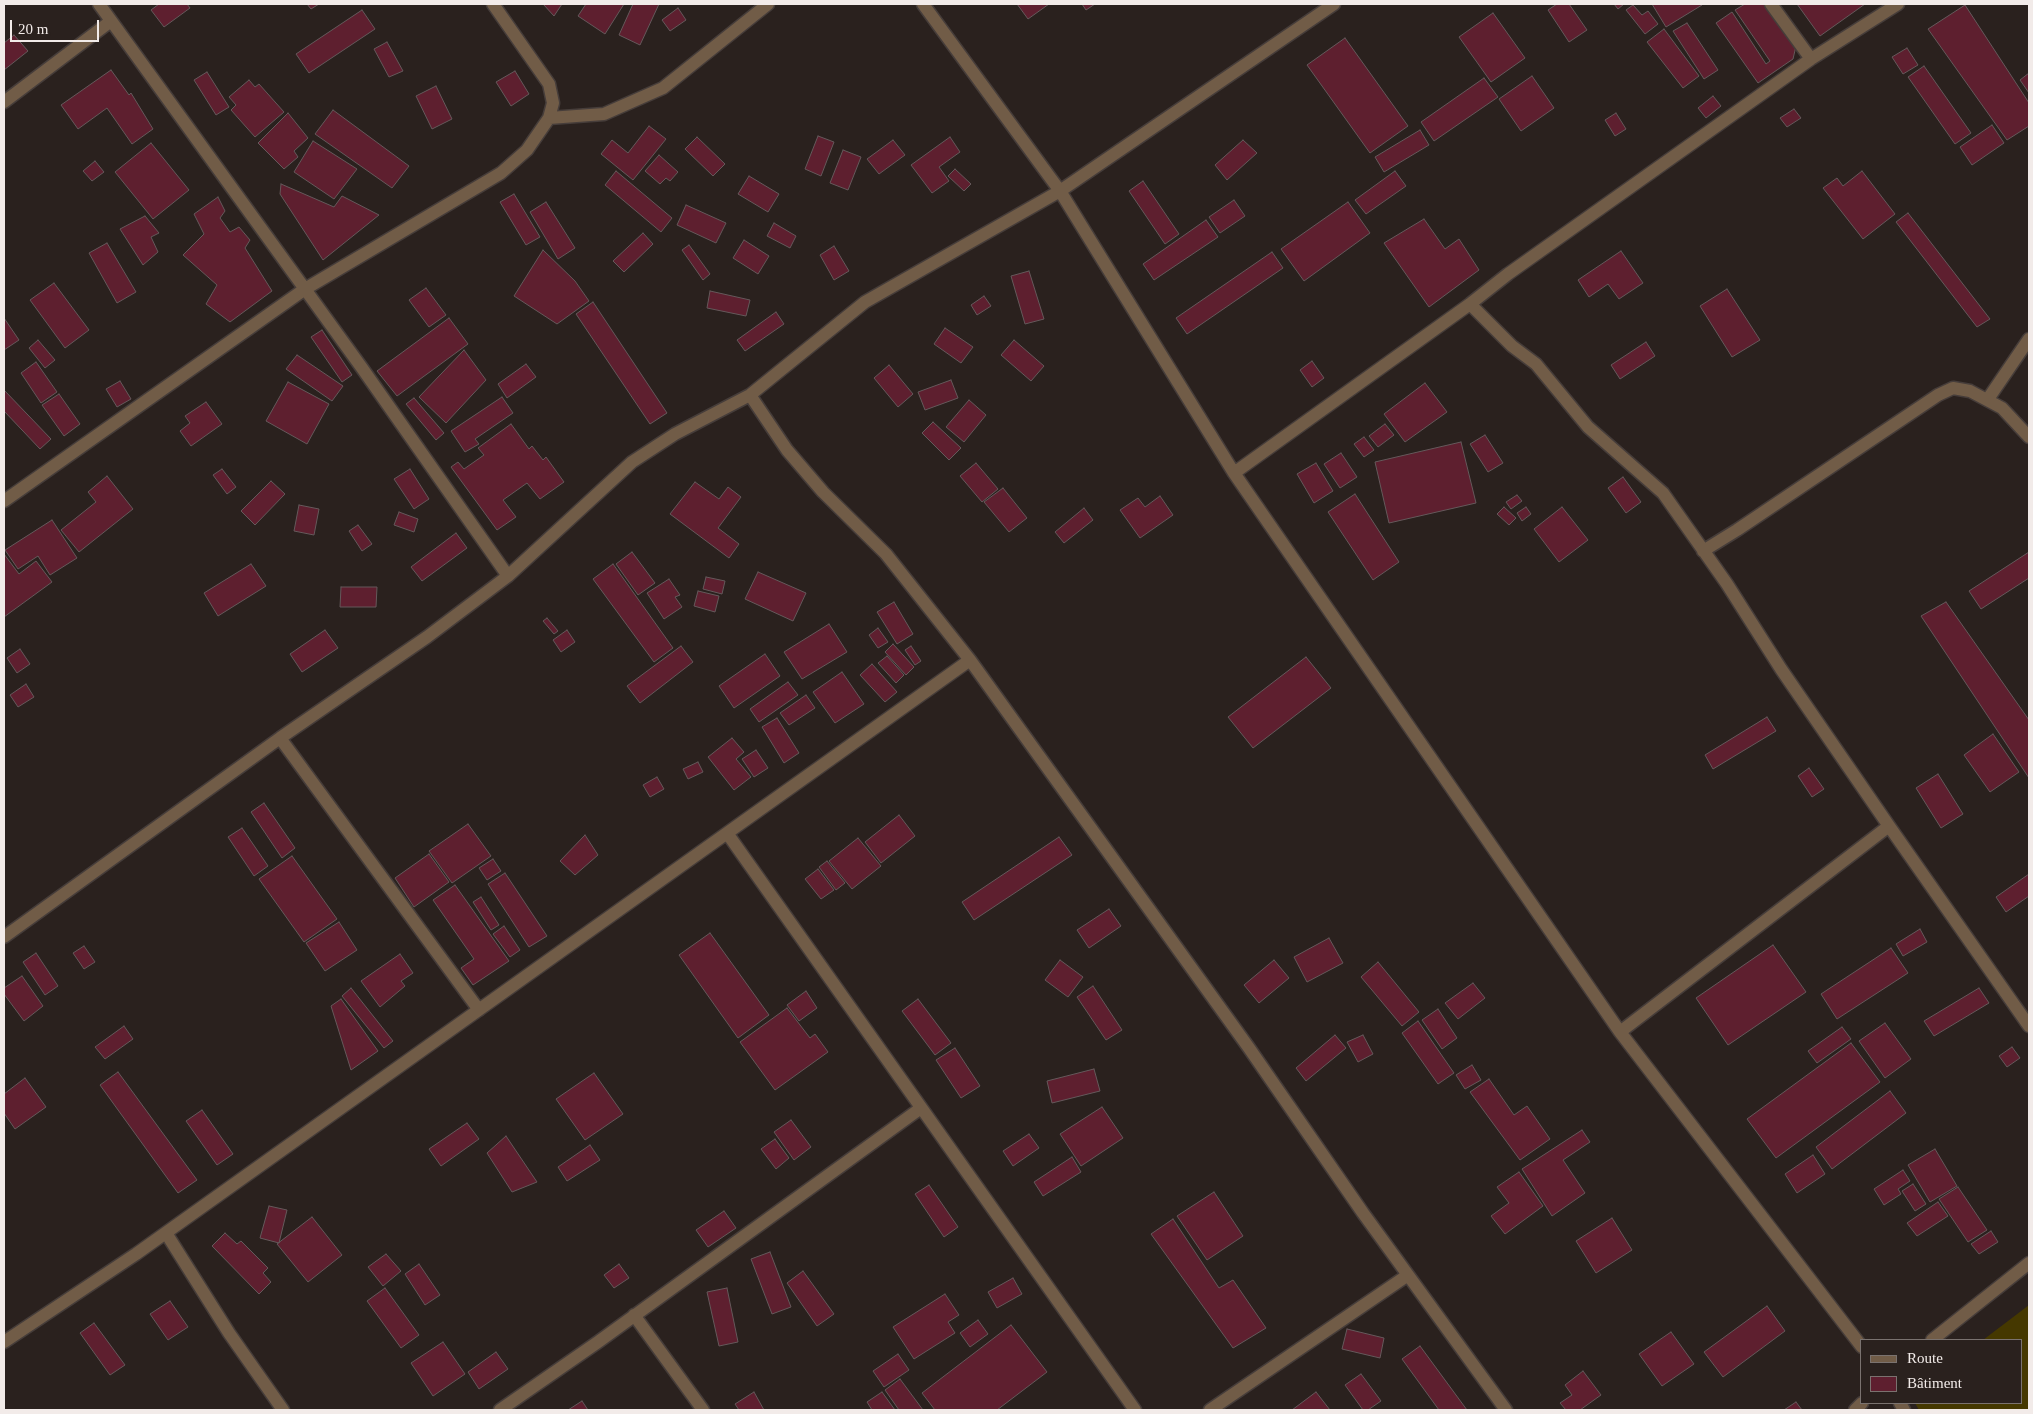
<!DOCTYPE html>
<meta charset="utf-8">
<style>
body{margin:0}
#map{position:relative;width:2033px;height:1414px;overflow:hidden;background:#2a211e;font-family:"Times New Roman",serif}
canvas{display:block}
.frame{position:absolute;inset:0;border:5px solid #f2ebe9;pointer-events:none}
.legend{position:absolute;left:1860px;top:1339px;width:162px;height:65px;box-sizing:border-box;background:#2a211e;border:1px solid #7a726f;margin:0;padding:6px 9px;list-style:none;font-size:15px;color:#f2ebe9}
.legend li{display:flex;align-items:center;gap:10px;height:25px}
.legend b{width:25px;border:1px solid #7a726f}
.scale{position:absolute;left:10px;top:20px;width:89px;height:22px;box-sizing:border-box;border:2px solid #f2ebe9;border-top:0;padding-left:6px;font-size:15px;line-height:18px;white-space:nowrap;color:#f2ebe9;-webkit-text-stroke:4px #2a211e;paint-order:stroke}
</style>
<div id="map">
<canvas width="2033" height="1414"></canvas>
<div class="frame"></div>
<ul class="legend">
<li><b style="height:6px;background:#715c47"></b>Route</li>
<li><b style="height:14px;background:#5e1f2f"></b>Bâtiment</li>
</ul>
<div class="scale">20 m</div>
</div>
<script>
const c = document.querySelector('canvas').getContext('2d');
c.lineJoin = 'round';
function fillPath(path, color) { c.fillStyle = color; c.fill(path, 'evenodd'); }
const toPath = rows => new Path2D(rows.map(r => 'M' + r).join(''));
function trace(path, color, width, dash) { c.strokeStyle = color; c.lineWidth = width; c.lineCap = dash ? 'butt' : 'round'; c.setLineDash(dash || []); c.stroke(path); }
fillPath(toPath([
 [2029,1305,2029,1410,1919,1410,1915,1403,2022,1403,2022,1340,1983,1340]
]), '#453800');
const building = toPath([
 [159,4,187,4,190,8,164,27,151,10,159,4],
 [307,4,319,4,311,9,307,4],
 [543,4,562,4,554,16,543,4],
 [586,4,624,4,605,34,578,16,586,4],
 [633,4,659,4,640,45,619,35,633,4],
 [1017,4,1049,4,1028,19,1017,4],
 [1082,4,1095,4,1086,10,1082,4],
 [1557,4,1569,4,1587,30,1569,42,1548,10,1557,4],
 [1614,4,1624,4,1618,9,1614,4],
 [1652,4,1701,4,1702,5,1666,27,1652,4],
 [1745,4,1767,4,1796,46,1793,59,1758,83,1716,23,1732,12,1766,64,1770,61,1735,10,1745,4],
 [1797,4,1865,4,1820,36,1797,4],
 [1633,5,1642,15,1648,11,1658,24,1645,34,1626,10,1633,5],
 [1965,5,2029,103,2029,126,2007,140,1928,29,1965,5],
 [678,8,686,20,670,31,662,20,678,8],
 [362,10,375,29,309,73,296,54,362,10],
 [1493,13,1525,58,1491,82,1459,37,1493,13],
 [1687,23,1718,70,1704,79,1673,31,1687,23],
 [1664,29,1699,76,1683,88,1647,42,1664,29],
 [14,35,28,51,4,70,4,43,14,35],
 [1345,38,1408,126,1370,153,1307,65,1345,38],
 [387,42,403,71,389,77,374,49,387,42],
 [1907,48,1918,65,1903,74,1892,57,1907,48],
 [1924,66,1971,133,1955,144,1908,77,1924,66],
 [111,70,129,95,131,93,153,129,132,144,107,108,78,129,61,105,111,70],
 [515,71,529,94,511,106,496,82,515,71],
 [207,72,229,107,216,115,194,80,207,72],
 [2029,73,2029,93,2020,80,2029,73],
 [1532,76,1554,108,1521,131,1499,99,1532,76],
 [1484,78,1498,97,1434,141,1421,122,1484,78],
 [249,80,255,87,259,84,284,112,255,137,231,110,236,105,229,97,249,80],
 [436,86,452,119,432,129,416,96,436,86],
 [1713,96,1721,106,1706,118,1698,108,1713,96],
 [1794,109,1801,118,1787,127,1780,118,1794,109],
 [333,110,409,166,392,188,315,134,333,110],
 [288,113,308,138,294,151,298,157,284,169,258,143,288,113],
 [1616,113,1626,129,1615,136,1605,120,1616,113],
 [1992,125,2004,143,1972,165,1960,147,1992,125],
 [649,126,666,139,633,180,601,154,612,140,628,153,649,126],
 [1420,130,1429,145,1384,172,1375,157,1420,130],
 [818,136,834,142,821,176,805,169,818,136],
 [697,137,725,164,713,176,685,149,697,137],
 [950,137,960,152,939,167,949,181,932,193,911,165,950,137],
 [893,140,905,155,879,174,867,159,893,140],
 [1243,140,1257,153,1227,180,1215,165,1243,140],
 [313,141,357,169,334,199,294,172,313,141],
 [151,143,189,190,153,219,115,172,151,143],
 [843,150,861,157,848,190,830,183,843,150],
 [659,155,678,172,670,181,666,178,660,184,645,171,659,155],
 [95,161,104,172,92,181,83,171,95,161],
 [955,169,971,184,964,191,948,176,955,169],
 [616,171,672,218,661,232,605,185,616,171],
 [1395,171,1406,186,1366,214,1355,200,1395,171],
 [1862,171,1895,214,1863,239,1823,188,1837,178,1843,186,1862,171],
 [749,176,779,194,768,212,738,194,749,176],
 [1143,181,1179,234,1165,244,1129,191,1143,181],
 [281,184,334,207,342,196,379,215,323,260,280,194,281,184],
 [514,194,540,237,526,245,500,202,514,194],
 [218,197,225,211,220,218,230,232,239,227,250,240,245,248,272,291,230,322,206,304,217,285,183,255,204,234,194,214,218,197],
 [1234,200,1245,216,1220,233,1209,217,1234,200],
 [546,202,575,248,558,259,530,212,546,202],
 [1348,202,1370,233,1304,281,1281,249,1348,202],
 [686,205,726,223,716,243,677,225,686,205],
 [1908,213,1990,319,1977,327,1896,222,1908,213],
 [145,216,159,233,151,237,158,252,143,265,120,229,145,216],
 [1424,219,1445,249,1459,239,1479,270,1429,307,1384,243,1424,219],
 [1206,220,1218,237,1154,280,1143,264,1206,220],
 [774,223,796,236,790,248,767,236,774,223],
 [643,233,653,244,624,272,613,261,643,233],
 [744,240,769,256,758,274,733,258,744,240],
 [107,243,136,292,117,303,89,253,107,243],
 [689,245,710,274,703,280,682,250,689,245],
 [834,246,849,271,834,280,820,255,834,246],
 [543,250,575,281,589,301,557,324,514,296,543,250],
 [1621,251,1643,283,1619,299,1608,284,1589,297,1578,280,1621,251],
 [1272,252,1283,268,1187,334,1176,318,1272,252],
 [1029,271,1044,319,1025,324,1011,276,1029,271],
 [54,283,89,330,65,348,30,300,54,283],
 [426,288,446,315,429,327,409,300,426,288],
 [1727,289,1760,340,1732,357,1700,306,1727,289],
 [710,291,750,300,746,316,707,308,710,291],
 [984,296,991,306,977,315,971,305,984,296],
 [593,302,667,413,650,424,576,314,593,302],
 [776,312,784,324,745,351,737,340,776,312],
 [4,318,19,340,4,350,4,318],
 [449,318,468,344,397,396,377,371,449,318],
 [945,328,973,347,961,363,934,344,945,328],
 [322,330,352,375,342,382,311,337,322,330],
 [38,340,55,360,45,368,29,348,38,340],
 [1014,340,1044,366,1031,381,1001,355,1014,340],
 [1646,342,1655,356,1620,379,1611,365,1646,342],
 [464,350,486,380,446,423,419,397,464,350],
 [297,355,343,386,332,401,286,369,297,355],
 [1312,361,1324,378,1312,387,1300,370,1312,361],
 [36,362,57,392,41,403,21,373,36,362],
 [526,364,536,377,507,398,498,384,526,364],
 [889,365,913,394,898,407,874,378,889,365],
 [951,380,958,398,925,410,918,392,951,380],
 [120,381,131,399,117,407,106,389,120,381],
 [288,382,329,404,307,444,266,421,288,382],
 [1425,383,1447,412,1405,442,1384,414,1425,383],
 [4,390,51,439,40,449,4,411,4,390],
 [59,394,80,424,64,436,42,405,59,394],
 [502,397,513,413,475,439,479,444,465,452,451,431,502,397],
 [414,398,444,433,436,440,406,404,414,398],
 [969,400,986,415,964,442,946,427,969,400],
 [206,402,222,424,191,446,180,431,190,423,185,416,206,402],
 [933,422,961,448,949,460,922,433,933,422],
 [511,424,529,449,532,446,543,460,546,457,564,482,540,499,527,483,503,500,516,517,497,530,451,467,458,462,464,469,484,455,478,448,511,424],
 [1385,424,1394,435,1378,447,1369,436,1385,424],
 [1485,435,1503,463,1488,472,1470,444,1485,435],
 [1364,437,1374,450,1364,457,1354,444,1364,437],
 [1461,442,1476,503,1389,523,1375,462,1461,442],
 [1341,453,1357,477,1340,488,1324,464,1341,453],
 [976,463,998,489,982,502,960,476,976,463],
 [1316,463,1333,491,1314,503,1297,474,1316,463],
 [222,469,236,487,227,494,213,475,222,469],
 [410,469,429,499,414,509,394,479,410,469],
 [107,476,133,509,79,552,61,530,96,502,88,492,107,476],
 [1623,477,1641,502,1626,513,1608,488,1623,477],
 [271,481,285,494,255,525,241,511,271,481],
 [695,482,719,499,728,487,741,497,718,528,739,544,729,558,670,514,695,482],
 [1003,488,1027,518,1009,532,984,502,1003,488],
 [1355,494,1399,562,1373,580,1328,512,1355,494],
 [1517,495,1522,501,1511,509,1506,502,1517,495],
 [1160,496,1173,515,1140,538,1120,510,1138,498,1145,507,1160,496],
 [299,505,319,509,314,535,294,531,299,505],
 [1504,507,1516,518,1509,525,1497,514,1504,507],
 [1526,507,1531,514,1522,521,1517,513,1526,507],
 [1562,507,1588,540,1559,562,1534,529,1562,507],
 [1084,508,1093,520,1064,543,1055,532,1084,508],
 [399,512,418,519,414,532,394,525,399,512],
 [52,520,77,558,50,575,38,556,18,569,5,550,52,520],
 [358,525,372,544,362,551,349,531,358,525],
 [456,533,467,548,422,581,411,567,456,533],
 [632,552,655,583,638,595,616,564,632,552],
 [2029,552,2029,578,1981,609,1969,591,2029,552],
 [4,554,19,574,36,561,52,582,4,617,4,554],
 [251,564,266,586,218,616,204,593,251,564],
 [613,564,673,648,654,662,593,579,613,564],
 [758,572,806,593,793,621,745,599,758,572],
 [706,577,725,581,722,594,703,589,706,577],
 [669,579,680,595,675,597,682,607,664,619,647,593,669,579],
 [341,587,377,587,376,607,340,607,341,587],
 [698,591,719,596,715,612,694,606,698,591],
 [894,602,913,634,897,644,877,612,894,602],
 [1946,602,2029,720,2029,778,1921,616,1946,602],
 [547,618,558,631,554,634,543,621,547,618],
 [829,624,847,652,802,679,784,652,829,624],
 [878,628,888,642,878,648,869,635,878,628],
 [325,630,338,648,302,672,290,654,325,630],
 [567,630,575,642,561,652,553,640,567,630],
 [893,644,914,667,906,675,885,652,893,644],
 [681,646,693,662,640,703,627,686,681,646],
 [911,646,921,661,915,665,905,650,911,646],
 [20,649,30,664,17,673,7,658,20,649],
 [765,654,780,676,734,708,719,686,765,654],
 [887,656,904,675,896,683,878,663,887,656],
 [1306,657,1331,688,1253,748,1228,717,1306,657],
 [872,664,897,692,885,702,860,675,872,664],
 [842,672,864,704,835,723,813,692,842,672],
 [788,682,798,695,759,722,750,709,788,682],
 [26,684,34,697,18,707,10,695,26,684],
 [806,695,815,708,789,725,780,713,806,695],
 [1767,717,1776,731,1713,769,1705,755,1767,717],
 [777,718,799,753,784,763,762,727,777,718],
 [1993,734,2019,772,1990,792,1964,755,1993,734],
 [732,738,744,752,736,759,751,777,734,790,708,757,732,738],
 [756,750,768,768,754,777,742,759,756,750],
 [698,762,703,772,688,779,683,769,698,762],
 [1809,768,1824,789,1812,797,1798,776,1809,768],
 [1938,774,1963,814,1941,828,1916,788,1938,774],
 [657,777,664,789,650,797,643,785,657,777],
 [264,803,295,848,282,858,251,812,264,803],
 [899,815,915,836,881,863,865,842,899,815],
 [468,824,491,856,452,883,429,851,468,824],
 [242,828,268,866,254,876,228,837,242,828],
 [585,835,598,855,575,875,560,861,585,835],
 [1059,837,1072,855,974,920,962,902,1059,837],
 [858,838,881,866,852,889,829,861,858,838],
 [429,854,449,882,414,907,395,878,429,854],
 [292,856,337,919,304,942,259,879,292,856],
 [493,859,501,871,487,880,479,868,493,859],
 [827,861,845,883,836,890,819,867,827,861],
 [818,869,834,890,821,899,805,879,818,869],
 [505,873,547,936,529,947,488,884,505,873],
 [2029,874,2029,896,2006,912,1996,897,2029,874],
 [455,885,509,961,473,985,461,968,474,959,433,900,455,885],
 [481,897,499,925,491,930,473,902,481,897],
 [1109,909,1121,926,1089,948,1077,930,1109,909],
 [339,922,357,950,325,971,306,943,339,922],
 [504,926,520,950,510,957,493,934,504,926],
 [1920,929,1927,942,1903,956,1896,944,1920,929],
 [710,933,769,1015,738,1038,679,955,710,933],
 [1329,938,1343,963,1307,982,1294,957,1329,938],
 [1773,945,1806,992,1728,1045,1696,998,1773,945],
 [84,946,95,962,84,969,73,953,84,946],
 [1891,948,1908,973,1837,1019,1821,994,1891,948],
 [36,953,58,986,45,995,23,962,36,953],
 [400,954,413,973,401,981,405,986,380,1007,361,981,400,954],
 [1060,960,1083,977,1068,997,1045,980,1060,960],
 [1274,960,1289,978,1259,1003,1244,985,1274,960],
 [1378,962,1419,1012,1402,1026,1361,977,1378,962],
 [22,976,43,1006,24,1021,4,994,4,988,22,976],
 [1473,983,1485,998,1458,1019,1445,1003,1473,983],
 [1093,986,1122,1030,1106,1040,1077,997,1093,986],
 [351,988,393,1041,384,1048,342,996,351,988],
 [1979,988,1989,1003,1934,1036,1924,1021,1979,988],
 [806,991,817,1008,799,1021,787,1005,806,991],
 [341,999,378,1051,351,1070,331,1006,341,999],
 [918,999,951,1043,935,1055,902,1011,918,999],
 [787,1008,810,1038,815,1034,828,1052,775,1090,740,1042,787,1008],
 [1438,1009,1457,1038,1442,1049,1422,1020,1438,1009],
 [1418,1021,1454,1073,1438,1084,1402,1033,1418,1021],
 [1885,1023,1911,1059,1885,1078,1859,1041,1885,1023],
 [124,1026,133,1039,105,1059,95,1047,124,1026],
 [1842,1027,1851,1039,1817,1063,1808,1051,1842,1027],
 [1335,1035,1346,1048,1306,1081,1296,1068,1335,1035],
 [1363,1035,1373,1054,1358,1062,1347,1042,1363,1035],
 [1851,1043,1880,1082,1776,1158,1747,1119,1851,1043],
 [2012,1047,2020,1058,2007,1067,1999,1056,2012,1047],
 [955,1048,980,1086,961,1098,936,1060,955,1048],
 [1472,1065,1481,1080,1465,1089,1456,1075,1472,1065],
 [1094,1069,1100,1091,1052,1103,1047,1081,1094,1069],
 [118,1072,197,1180,178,1193,100,1085,118,1072],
 [594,1073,623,1114,585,1140,556,1099,594,1073],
 [25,1078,46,1107,15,1129,4,1113,4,1094,25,1078],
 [1489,1079,1514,1115,1527,1106,1550,1139,1520,1160,1470,1092,1489,1079],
 [1890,1091,1906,1113,1832,1169,1816,1147,1890,1091],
 [1102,1107,1123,1138,1081,1166,1060,1134,1102,1107],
 [202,1110,233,1154,217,1165,186,1121,202,1110],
 [791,1120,811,1147,794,1160,774,1132,791,1120],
 [467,1123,479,1139,441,1166,429,1149,467,1123],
 [1582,1130,1590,1142,1563,1160,1585,1193,1552,1216,1522,1169,1582,1130],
 [1029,1134,1039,1148,1013,1166,1003,1151,1029,1134],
 [506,1136,537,1182,512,1192,487,1153,506,1136],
 [775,1139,789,1158,776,1169,761,1149,775,1139],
 [590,1145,600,1160,567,1181,558,1167,590,1145],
 [1935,1149,1957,1186,1930,1202,1908,1165,1935,1149],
 [1813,1155,1825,1174,1797,1193,1785,1174,1813,1155],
 [1072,1157,1081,1172,1043,1196,1034,1182,1072,1157],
 [1903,1170,1910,1181,1898,1189,1901,1194,1884,1205,1874,1189,1903,1170],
 [1519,1172,1543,1206,1505,1234,1491,1216,1509,1203,1497,1187,1519,1172],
 [1913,1184,1926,1204,1915,1211,1902,1191,1913,1184],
 [929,1185,958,1227,944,1237,915,1194,929,1185],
 [1958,1187,1987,1230,1968,1242,1939,1199,1958,1187],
 [1214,1192,1243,1236,1207,1260,1177,1216,1214,1192],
 [1938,1202,1948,1216,1917,1236,1907,1223,1938,1202],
 [269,1206,287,1210,279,1243,260,1238,269,1206],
 [724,1211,736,1228,708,1247,696,1230,724,1211],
 [312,1217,342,1255,308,1282,277,1244,312,1217],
 [1612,1218,1632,1250,1596,1273,1576,1241,1612,1218],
 [1173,1219,1219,1288,1233,1280,1266,1328,1233,1348,1151,1234,1173,1219],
 [1991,1231,1998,1242,1979,1254,1971,1244,1991,1231],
 [225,1233,237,1244,241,1241,268,1268,263,1273,271,1282,259,1294,212,1246,225,1233],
 [770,1252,791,1307,772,1314,751,1259,770,1252],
 [386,1254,401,1271,383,1286,368,1267,386,1254],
 [419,1264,440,1295,425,1305,405,1274,419,1264],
 [619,1264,629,1278,614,1288,604,1275,619,1264],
 [803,1271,834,1314,817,1326,787,1283,803,1271],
 [1013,1278,1022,1294,997,1308,988,1292,1013,1278],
 [385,1288,419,1335,401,1348,367,1301,385,1288],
 [727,1288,738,1342,719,1346,707,1292,727,1288],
 [945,1294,959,1315,948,1322,955,1333,914,1359,893,1327,945,1294],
 [170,1301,188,1327,168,1340,150,1314,170,1301],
 [1767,1306,1785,1331,1723,1377,1704,1352,1767,1306],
 [978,1320,988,1334,970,1347,960,1333,978,1320],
 [94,1323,125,1365,110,1375,80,1333,94,1323],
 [1011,1325,1047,1372,997,1410,935,1410,922,1393,1011,1325],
 [1347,1329,1384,1338,1380,1358,1342,1349,1347,1329],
 [1671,1332,1694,1364,1662,1386,1639,1354,1671,1332],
 [443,1342,465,1374,433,1396,411,1363,443,1342],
 [1420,1346,1467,1410,1439,1410,1402,1359,1420,1346],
 [496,1352,508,1369,479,1389,468,1372,496,1352],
 [898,1354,909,1370,884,1387,873,1371,898,1354],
 [1583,1371,1601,1395,1580,1410,1566,1410,1560,1403,1572,1395,1565,1385,1583,1371],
 [1361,1374,1381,1401,1368,1410,1363,1410,1345,1385,1361,1374],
 [900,1379,923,1410,899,1410,885,1390,900,1379],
 [754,1392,764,1410,739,1410,735,1404,754,1392],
 [882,1392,895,1410,872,1410,867,1402,882,1392],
 [1316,1392,1330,1410,1292,1410,1316,1392],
 [582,1401,588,1410,568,1410,582,1401],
 [1796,1402,1802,1410,1784,1410,1796,1402]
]);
fillPath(building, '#5e1f2f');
trace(building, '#65595b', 1);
const minor = toPath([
 [99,4,362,368,508,576],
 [923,4,1060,191,1234,473,1620,1032,1862,1347],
 [1771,4,1811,59],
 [4,102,111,21],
 [549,118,604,114,663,88,768,4],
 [1470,304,1512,346,1536,364,1588,427,1663,493,1727,584,1781,669,1889,826,2029,1026],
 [750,395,787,450,823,492,886,554,970,660,1249,1048,1363,1213,1506,1410],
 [1988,399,2029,339],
 [1234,473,1470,304,1508,274,1811,59,1898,4],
 [4,501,305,289,501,173,527,150,549,118,553,103,549,84,493,4],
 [1703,551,1737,530,1938,395,1953,388,1970,391,2002,408,2029,437],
 [280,738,479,1010],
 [727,833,1135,1410],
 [4,937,280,738,427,637,508,576,632,462,675,434,750,395,865,302,1060,191,1334,4],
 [1620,1032,1889,826],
 [166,1233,229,1333,283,1410],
 [634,1315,703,1410],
 [1932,1340,2029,1263],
 [4,1342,136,1254,970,660],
 [1900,1403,1904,1410],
 [500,1410,598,1342,921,1108],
 [1210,1410,1408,1275],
 [1855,1410,1862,1403]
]);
trace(minor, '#463d3a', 15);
trace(minor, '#715c47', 12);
</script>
